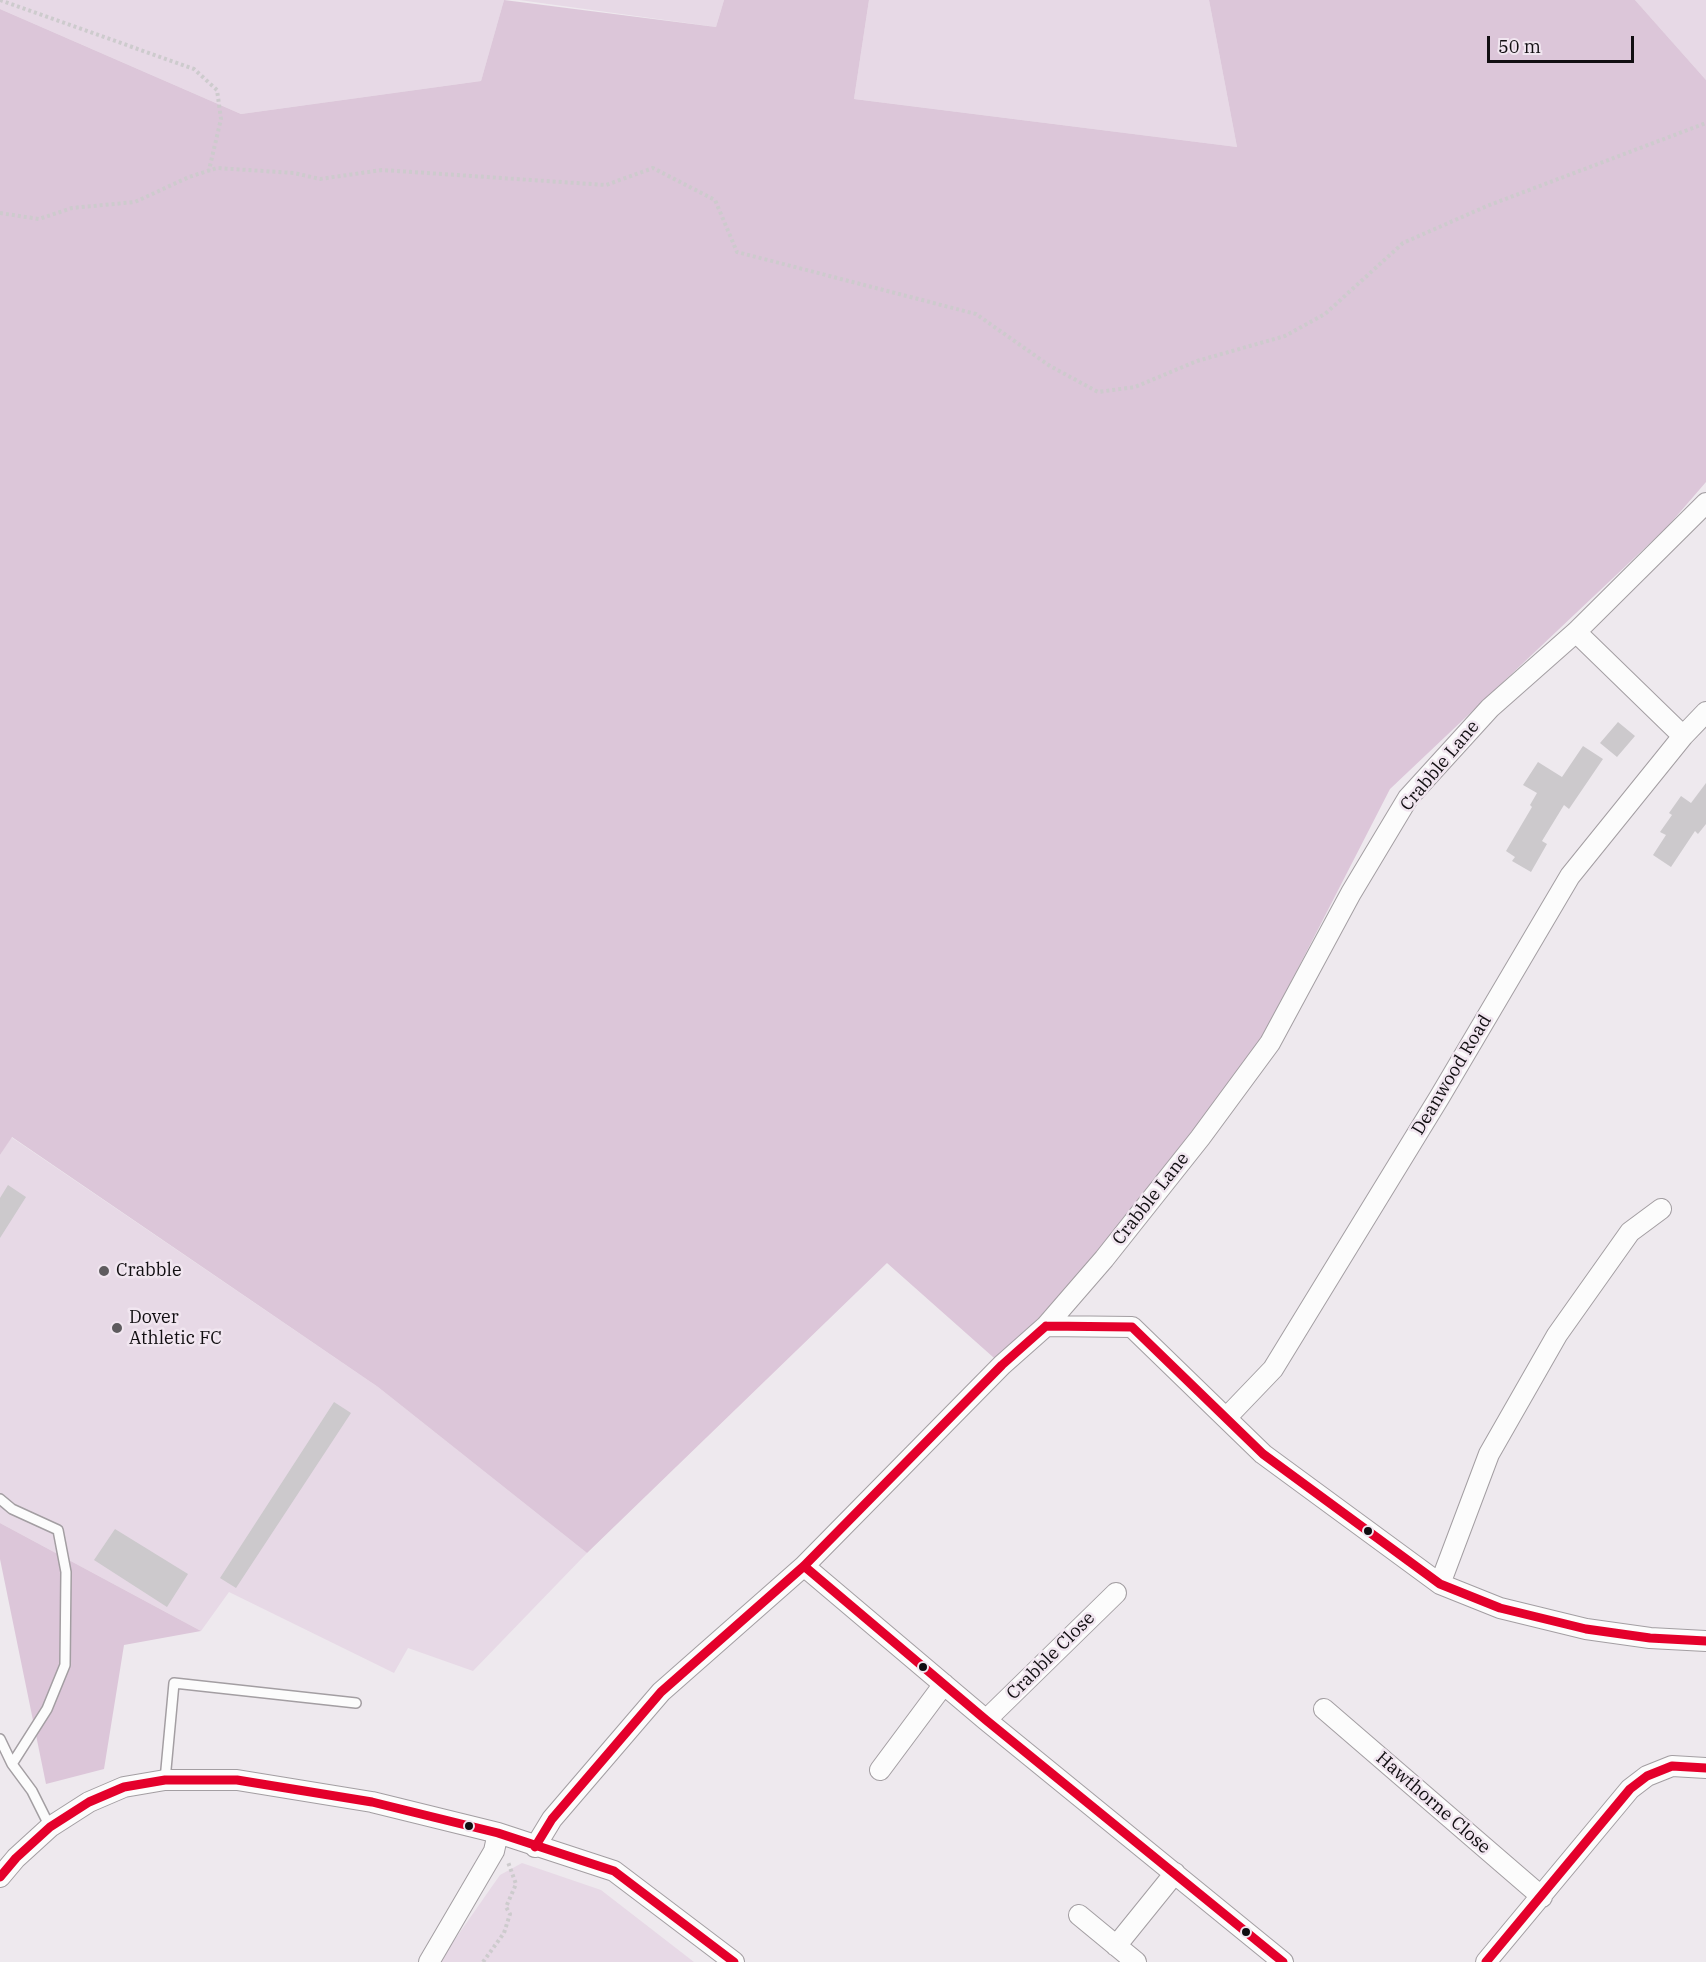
<!DOCTYPE html>
<style>
body{margin:0}
#map{position:relative;width:1706px;height:1962px;overflow:hidden;background:#eee9ee;font-family:"IBM Plex Serif",serif}
canvas{display:block}
.scale{position:absolute;left:1487px;top:36px;width:147px;height:27px;box-sizing:border-box;border:3px solid #110e11;border-top:0;padding-left:8px;font-size:18px;line-height:21px;white-space:nowrap;color:#110e11;-webkit-text-stroke:4px #f1e6f0;paint-order:stroke}
</style>
<div id="map">
<canvas width="1706" height="1962"></canvas>
<div class="scale">50 m</div>
</div>
<script>
const c = document.querySelector('canvas').getContext('2d');
c.lineJoin = 'round';
function fillPath(path, color) { c.fillStyle = color; c.fill(path, 'evenodd'); }
const toPath = rows => new Path2D(rows.map(r => 'M' + r).join(''));
function trace(path, color, width, dash) { c.strokeStyle = color; c.lineWidth = width; c.lineCap = dash ? 'butt' : 'round'; c.setLineDash(dash || []); c.stroke(path); }
function label(font, color, halo, rows, align = 'center') {
  c.font = font + ' "IBM Plex Serif",serif'; c.lineWidth = 5; c.setLineDash([]); c.textBaseline = 'middle'; c.strokeStyle = halo; c.fillStyle = color; for (const [text, x, y, turn = 0] of rows) {
    c.save(); c.translate(x, y); c.rotate((+turn || 0) * Math.PI / 180); c.textAlign = isNaN(turn) ? turn : align; if (halo) c.strokeText(text, 0, 0); c.fillText(text, 0, 0); c.restore();
  }
}
fillPath(toPath([
 [0,0,504,0,481,81,241,114,0,9],
 [519,0,724,0,716,27],
 [869,0,1209,0,1237,147,854,99],
 [1635,0,1706,0,1706,80],
 [11,1137,378,1387,587,1553,473,1671,408,1648,394,1673,229,1592,201,1631,0,1523,0,1155],
 [522,1863,601,1890,694,1962,439,1962,500,1875]
]), '#e7d9e6');
fillPath(toPath([
 [504,0,716,27,724,0,869,0,854,99,1237,147,1209,0,1635,0,1706,80,1706,482,1668,526,1390,789,1253,1056,1046,1326,1002,1365,887,1263,587,1553,378,1387,12,1137,0,1155,0,9,241,114,481,81],
 [0,1523,201,1631,124,1645,104,1769,46,1784,0,1559]
]), '#dcc6d9');
fillPath(toPath([
 [1618,722,1635,736,1617,757,1600,743],
 [1583,746,1603,759,1569,809,1564,805,1542,841,1547,844,1531,872,1512,861,1515,857,1506,851,1532,807,1530,805,1537,793,1523,785,1538,762,1562,777],
 [1706,783,1706,824,1698,834,1695,831,1671,867,1653,855,1666,835,1660,832,1672,815,1669,813,1681,796,1691,803],
 [8,1185,26,1197,0,1238,0,1198],
 [334,1402,351,1413,236,1588,220,1578],
 [115,1529,188,1574,167,1607,94,1560]
]), '#ccc9cc');
const service = toPath([
 [0,1499,12,1509,58,1530,66,1572,65,1665,47,1709,12,1764,32,1791,50,1827],
 [0,1739,12,1764],
 [165,1780,174,1683,356,1703]
]);
const minor = toPath([
 [1576,632,1683,736],
 [1046,1326,1132,1327,1263,1454,1440,1584,1500,1608,1586,1629,1650,1638,1706,1641],
 [1226,1418,1273,1369,1439,1098,1570,876,1683,736,1706,712],
 [804,1566,986,1720,1283,1962],
 [1440,1584,1489,1454,1557,1335,1630,1232,1661,1209],
 [1324,1709,1542,1897],
 [986,1720,1116,1593],
 [880,1770,944,1684],
 [535,1847,552,1819,661,1692,804,1566,1002,1365,1046,1326,1104,1259,1200,1138,1270,1043,1351,893,1408,798,1490,708,1576,632,1706,503],
 [0,1877,16,1858,50,1827,89,1802,124,1787,165,1780,237,1780,372,1802,498,1833,614,1871,734,1962],
 [1079,1915,1136,1962],
 [1116,1946,1175,1873],
 [429,1962,494,1851,498,1833],
 [1486,1962,1630,1789,1647,1776,1672,1766,1706,1768]
]);
trace(service, '#a39ea2', 12);
trace(minor, '#a39ea2', 22);
trace(toPath([
 [0,0,194,69,217,90,221,119,209,170],
 [0,213,39,219,72,208,135,202,189,177,217,168,294,173,320,179,382,170,606,185,653,168,715,200,737,252,976,314,1050,366,1098,392,1135,387,1197,361,1285,336,1325,314,1403,243,1487,206,1706,123],
 [483,1962,504,1933,510,1914,506,1907,516,1884,508,1862]
]), '#cdcbcd', 4, [3, 3]);
trace(service, '#fcfcfc', 9);
trace(minor, '#fcfcfc', 20);
trace(toPath([
 [1046,1326,1132,1327,1263,1454,1440,1584,1500,1608,1586,1629,1650,1638,1706,1641],
 [804,1566,986,1720,1283,1962],
 [535,1847,552,1819,661,1692,804,1566,1002,1365,1046,1326],
 [0,1877,16,1858,50,1827,89,1802,124,1787,165,1780,237,1780,372,1802,498,1833,614,1871,734,1962],
 [1486,1962,1630,1789,1647,1776,1672,1766,1706,1768]
]), '#e4002b', 9);
for (const [x, y, r, color] of [
 [104,1271,6,"#5e5b5e"],
 [117,1328,6,"#5e5b5e"],
 [1368,1531,5,"#110e11"],
 [923,1667,5,"#110e11"],
 [469,1826,5,"#110e11"],
 [1246,1932,5,"#110e11"]
]) { const dot = new Path2D(); dot.arc(x, y, r, 0, 2 * Math.PI); c.fillStyle = color; c.fill(dot); trace(dot, '#f1e6f0', 2); }
label('18px', '#110e11', '#f1e6f0', [
 ["Crabble Lane",1440,766,-50],
 ["Deanwood Road",1452,1075,-59],
 ["Crabble Lane",1151,1199,-52],
 ["Crabble Close",1051,1656,-45],
 ["Hawthorne Close",1433,1803,41]
]);
label('18px', '#110e11', '#f1e6f0', [
 ["Crabble",116,1271],
 ["Dover",129,1318],
 ["Athletic FC",129,1339]
], 'left');
</script>
